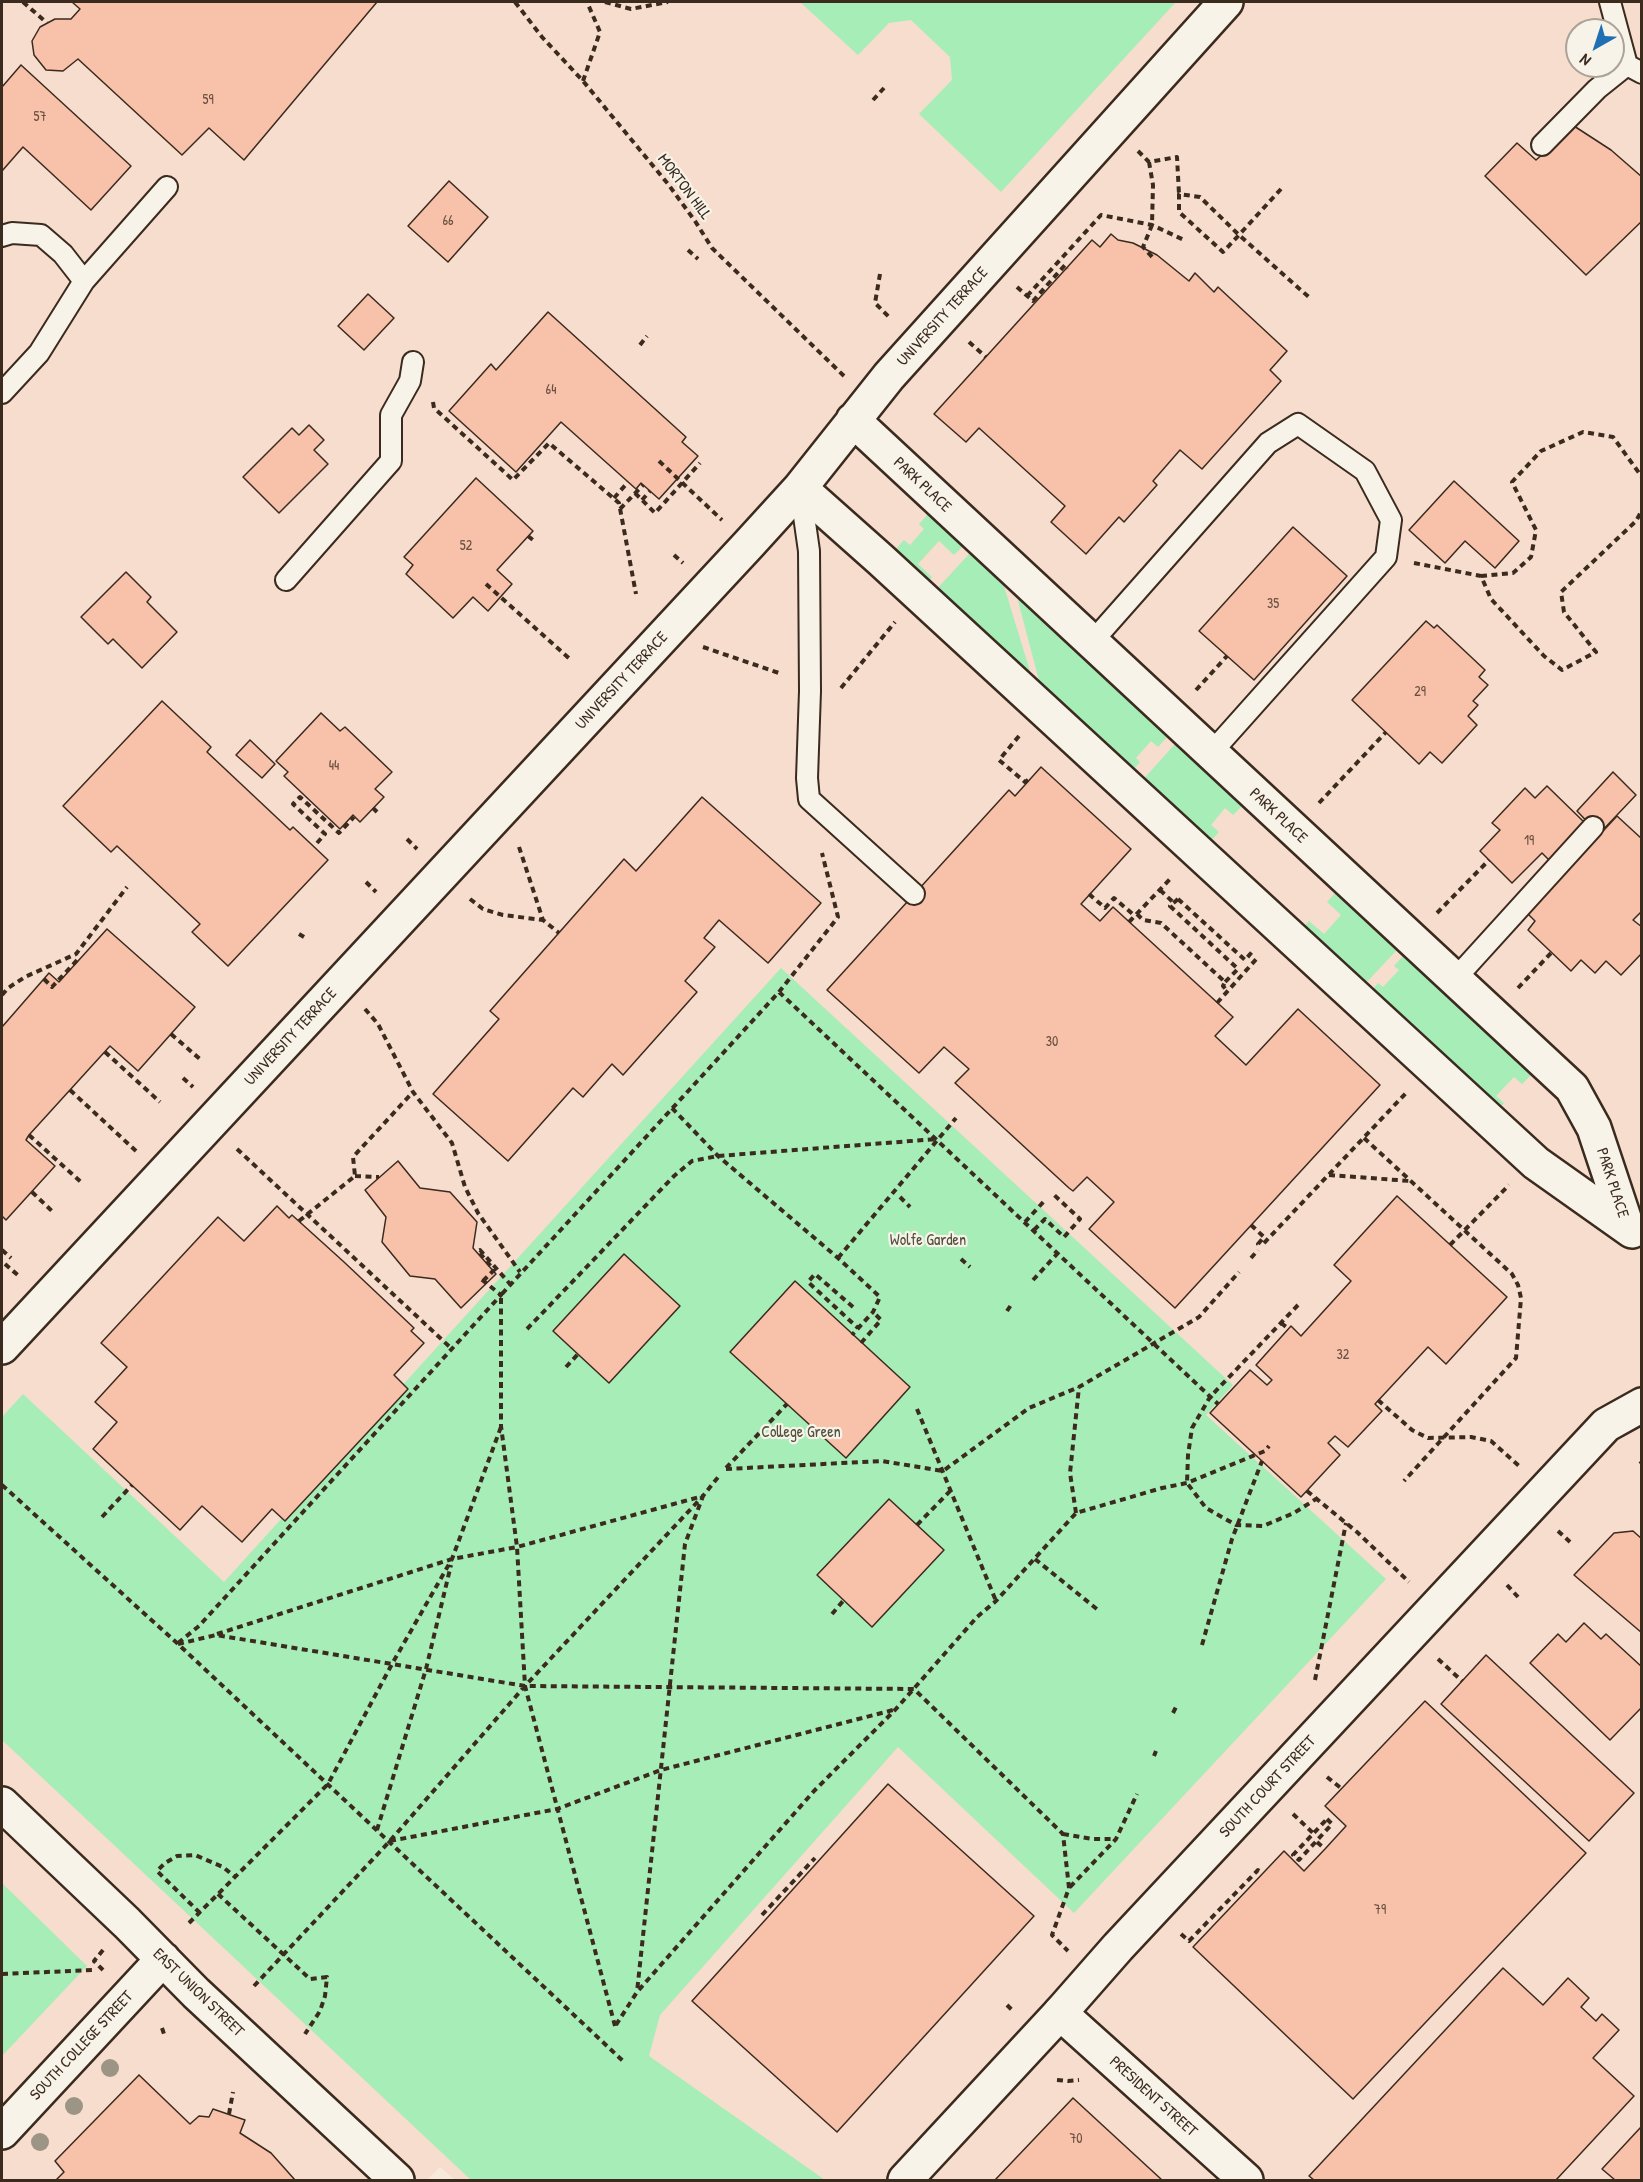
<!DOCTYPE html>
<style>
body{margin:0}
#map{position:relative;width:1643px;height:2182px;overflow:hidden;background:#f7e9dc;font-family:"Patrick Hand",sans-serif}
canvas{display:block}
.frame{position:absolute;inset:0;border:3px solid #3b2a1e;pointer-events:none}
.north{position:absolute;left:1565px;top:18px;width:60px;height:60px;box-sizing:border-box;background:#f7f3e8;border:2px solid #aca397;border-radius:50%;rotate:219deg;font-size:16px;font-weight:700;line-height:24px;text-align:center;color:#3b2a1e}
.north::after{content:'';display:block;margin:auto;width:21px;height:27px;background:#1f6fb2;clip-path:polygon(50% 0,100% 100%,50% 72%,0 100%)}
</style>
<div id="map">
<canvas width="1643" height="2182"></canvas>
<div class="frame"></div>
<div class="north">N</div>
</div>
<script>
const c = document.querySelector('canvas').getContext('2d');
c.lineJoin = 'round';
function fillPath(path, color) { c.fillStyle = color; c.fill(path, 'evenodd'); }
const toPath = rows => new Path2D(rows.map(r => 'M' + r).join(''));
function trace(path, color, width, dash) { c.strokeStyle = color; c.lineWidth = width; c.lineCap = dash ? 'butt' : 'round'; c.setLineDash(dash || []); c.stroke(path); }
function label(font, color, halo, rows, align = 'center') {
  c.font = font + ' "Patrick Hand",sans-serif'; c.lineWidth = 4.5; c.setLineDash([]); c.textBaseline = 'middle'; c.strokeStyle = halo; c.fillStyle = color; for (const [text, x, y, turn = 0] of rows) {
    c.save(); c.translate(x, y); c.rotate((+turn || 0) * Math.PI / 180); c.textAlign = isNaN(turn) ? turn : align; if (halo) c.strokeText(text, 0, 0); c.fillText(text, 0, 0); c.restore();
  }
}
fillPath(toPath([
 [2,2,1641,2,1641,2180,455,2180,440,2167,427,2180,2,2180],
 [1577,30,1613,30,1613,66,1577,66]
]), '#f7ddcd');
fillPath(toPath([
 [800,2,1176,2,1001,192,919,114,952,80,950,57,911,20,889,23,858,55],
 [928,514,963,546,954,555,939,541,918,564,932,577,926,584,892,553,904,540,910,545,924,529,919,524],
 [970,553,1003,583,1034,684,934,592],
 [1017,597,1168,736,1158,747,1151,741,1136,758,1140,762,1130,773,1042,692],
 [1175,744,1242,806,1233,815,1225,808,1211,825,1219,832,1207,845,1140,783],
 [1335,893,1397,950,1361,988,1299,932,1309,921,1324,934,1341,915,1327,902],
 [1403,956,1532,1074,1522,1084,1514,1077,1496,1096,1504,1103,1496,1112,1368,995,1378,983,1383,987,1399,970,1394,966],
 [781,968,1233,1385,1206,1415,1386,1579,1074,1913,898,1747,660,2015,649,2056,825,2180,471,2180,2,1740,2,1417,23,1394,224,1582],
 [2,1883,87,1966,2,2056]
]), '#a7edb8');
const building = toPath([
 [72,2,377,2,244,160,209,128,182,155,78,59,63,71,46,70,34,55,32,41,40,27,55,19,71,19,80,9,72,2],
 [21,65,131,166,91,210,23,147,2,171,2,87,21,65],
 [1574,126,1611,150,1642,177,1642,221,1586,275,1485,176,1517,143,1536,160,1574,126],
 [449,181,488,217,448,262,408,226,449,181],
 [1111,234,1118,240,1133,243,1157,255,1189,281,1195,273,1214,292,1218,287,1287,351,1270,370,1281,381,1202,469,1180,450,1153,481,1157,485,1124,522,1119,517,1086,554,1051,522,1065,506,979,428,966,442,934,414,1092,240,1100,247,1111,234],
 [368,294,394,318,364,350,338,326,368,294],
 [548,312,686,437,682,442,698,456,659,499,641,483,636,489,561,422,516,472,449,411,491,364,496,370,548,312],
 [309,425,324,440,314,450,328,464,279,513,243,477,292,428,299,435,309,425],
 [476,478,533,531,497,570,512,584,488,611,473,597,453,618,406,574,413,565,404,557,476,478],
 [1454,481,1519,541,1495,568,1465,541,1445,563,1409,530,1454,481],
 [1293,527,1347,576,1254,680,1199,631,1293,527],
 [126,572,151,597,147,602,177,632,142,668,113,639,108,644,81,617,126,572],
 [1426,621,1434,628,1437,625,1485,670,1479,677,1488,685,1473,701,1478,705,1468,716,1477,725,1442,763,1430,752,1419,764,1352,700,1426,621],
 [162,701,211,747,207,752,290,830,293,827,328,860,228,966,192,932,200,924,117,846,111,852,63,806,162,701],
 [321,713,340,731,345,727,392,772,375,789,384,797,360,822,353,815,340,829,284,776,288,772,276,761,321,713],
 [250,740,275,764,262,778,236,755,250,740],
 [1041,767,1131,849,1081,904,1100,921,1113,907,1233,1017,1215,1036,1246,1065,1298,1009,1380,1085,1175,1308,1089,1229,1114,1202,1087,1177,1073,1191,1069,1188,955,1083,969,1069,944,1047,919,1073,827,990,1009,790,1015,796,1041,767],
 [1613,772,1636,795,1599,834,1577,811,1613,772],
 [1547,786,1585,823,1550,861,1542,853,1512,883,1480,851,1500,830,1492,823,1525,788,1535,798,1547,786],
 [702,797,821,903,768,963,719,920,704,938,715,947,685,981,697,992,623,1075,612,1064,583,1097,573,1088,508,1161,433,1094,499,1019,490,1011,624,859,636,871,702,797],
 [1617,816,1642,839,1642,911,1633,920,1642,927,1642,953,1621,975,1606,961,1595,973,1581,960,1571,971,1528,930,1535,921,1527,913,1617,816],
 [107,929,195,1007,138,1071,110,1046,29,1135,26,1140,55,1166,6,1220,2,1216,2,1027,49,973,59,982,107,929],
 [398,1161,420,1188,450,1192,477,1222,473,1248,496,1274,461,1308,435,1279,410,1276,382,1242,386,1217,365,1190,398,1161],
 [1397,1196,1507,1297,1446,1364,1428,1347,1375,1404,1382,1411,1348,1447,1335,1436,1328,1443,1340,1455,1301,1497,1210,1413,1250,1370,1267,1385,1272,1380,1256,1365,1291,1326,1301,1336,1351,1281,1334,1265,1397,1196],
 [277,1206,289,1218,292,1215,344,1262,414,1328,411,1331,424,1343,394,1375,408,1389,285,1521,272,1509,242,1542,202,1506,180,1530,93,1449,117,1422,95,1402,127,1367,101,1343,218,1217,244,1241,277,1206],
 [624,1254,680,1306,609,1383,553,1331,624,1254],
 [795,1281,910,1387,846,1458,730,1352,795,1281],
 [889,1499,944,1550,872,1627,817,1575,889,1499],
 [1633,1531,1642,1539,1642,1633,1574,1575,1614,1533,1633,1531],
 [1584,1623,1601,1639,1606,1634,1642,1667,1642,1707,1610,1740,1530,1663,1558,1634,1566,1642,1584,1623],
 [1486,1655,1634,1793,1589,1841,1441,1704,1486,1655],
 [1425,1701,1586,1853,1353,2099,1193,1947,1284,1851,1304,1871,1325,1849,1346,1826,1325,1806,1425,1701],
 [888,1784,1034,1916,837,2132,692,2001,888,1784],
 [1503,1968,1543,2005,1568,1978,1589,1998,1581,2007,1596,2021,1602,2014,1619,2030,1593,2058,1634,2096,1556,2180,1314,2180,1309,2176,1503,1968],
 [139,2075,190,2124,199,2116,209,2117,213,2109,245,2120,240,2133,271,2153,295,2180,56,2180,64,2172,55,2161,139,2075],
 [1073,2098,1162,2180,995,2180,1073,2098],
 [1641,2127,1642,2180,1615,2180,1602,2169,1641,2127]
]);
fillPath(building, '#f7c1aa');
trace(building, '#3b2a1e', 1.5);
const service = toPath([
 [1610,2,1627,65,1642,73],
 [1542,145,1597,89,1627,65],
 [2,236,12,233,41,235,63,254,84,281],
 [2,393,39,353,84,281,167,187],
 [800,488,809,551,810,691,807,778,809,799,914,894],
 [286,580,391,461,391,415,410,381,413,362],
 [1092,642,1268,443,1298,424,1365,471,1391,520,1386,557,1211,753],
 [1455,979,1593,827]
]);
const tertiary = toPath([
 [853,420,1572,1088,1594,1128,1627,1227],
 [800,488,881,560,1536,1163,1632,1231],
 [2,1347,749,544,800,488,889,376,1226,2],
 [2,1804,127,1923,196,1993,397,2180],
 [1060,2013,1118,1947,1606,1425,1642,1405],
 [2,2132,163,1959]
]);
const secondary = toPath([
 [905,2180,1060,2013,1246,2180]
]);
trace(service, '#3b2a1e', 24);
trace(tertiary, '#3b2a1e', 38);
trace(secondary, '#3b2a1e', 38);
trace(toPath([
 [23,2,47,23],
 [515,2,542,37,583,81,668,184,695,221,712,248,844,376],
 [605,2,631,9,668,2],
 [583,81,600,32,587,2],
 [873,100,884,88],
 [1138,151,1149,162,1177,157,1179,194],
 [1149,162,1153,185,1152,225,1143,247,1154,259],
 [1281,189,1239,235,1223,252,1179,212,1179,194,1200,197,1239,235,1311,299],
 [688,250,698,259],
 [880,274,875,303,891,319],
 [1017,287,1033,301,1065,265,1067,269],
 [1027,296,1101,215,1152,225,1184,240],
 [969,342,986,357],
 [640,345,647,336],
 [433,402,434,408,513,480,549,443,619,503,636,594],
 [659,461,722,520],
 [635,493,655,513,700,463],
 [614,498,628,482],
 [642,500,650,491],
 [620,509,643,485],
 [528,536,533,540],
 [674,555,683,563],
 [1414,563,1481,576,1491,599,1544,656,1562,670,1596,652,1564,612,1561,592,1636,521,1642,510],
 [1481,576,1513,573,1531,557,1536,530,1512,482,1541,451,1583,432,1613,437,1642,477],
 [486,584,572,661],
 [703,647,779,673],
 [841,688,895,622],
 [1196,690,1227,656],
 [1019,736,999,760,1025,782,1031,778],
 [1319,803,1386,732],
 [373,808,377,812],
 [407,839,417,849],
 [317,843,325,834,293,804,300,797,339,833,354,817],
 [519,847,543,920,559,933],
 [366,882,376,892],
 [1160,890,1174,903],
 [1089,894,1105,908,1114,898,1135,916],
 [470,899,483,909,503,915,543,920],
 [1178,899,1170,906,1238,969,1225,982],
 [1178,899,1245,960,1252,952],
 [1437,913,1489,860],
 [1137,914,1143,920,1161,923,1225,982,1223,986,1228,992],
 [1129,922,1172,877],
 [299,934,304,937],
 [44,979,52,987,80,957],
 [1518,988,1552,952],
 [779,992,1218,1404],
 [2,995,8,988,25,977,76,954,127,887],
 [1217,1003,1259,956],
 [365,1009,378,1024,413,1092,452,1143,465,1187,478,1213,520,1272],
 [171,1034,201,1060],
 [105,1052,160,1102],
 [183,1078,193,1087],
 [70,1090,136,1151],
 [672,1108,718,1156,838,1258,880,1297,873,1312,852,1335],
 [29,1135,82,1183],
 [1364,1138,1512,1274,1518,1285,1521,1298,1516,1358,1404,1481],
 [237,1149,452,1349],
 [1329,1175,1410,1181],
 [355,1176,379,1177],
 [32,1192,54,1213],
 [900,1197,910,1207],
 [299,1221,355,1176,353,1157,413,1092],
 [1025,1222,1046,1199],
 [1251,1225,1264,1237,1258,1244,1261,1246],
 [1034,1230,1045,1219,1064,1237,1080,1219,1052,1193],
 [1264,1243,1406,1093],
 [1450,1245,1509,1185],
 [2,1250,11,1258],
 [838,1258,956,1118],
 [1251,1258,1258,1250],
 [961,1259,970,1267],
 [5,1264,20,1277],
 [1033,1280,1058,1253],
 [483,1281,494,1270,478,1251,480,1250,510,1284],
 [1298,1305,1210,1397,1192,1428,1188,1455,1187,1483,1206,1508,1236,1525,1263,1526,1294,1513,1316,1499],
 [853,1307,815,1274,808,1282,858,1328],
 [1007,1311,1011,1305],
 [1281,1323,1289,1329],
 [527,1329,674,1176,692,1161,718,1156,937,1139],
 [861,1343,881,1320,873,1312],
 [566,1367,578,1354],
 [1378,1400,1412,1430,1428,1438,1471,1437,1491,1441,1519,1466],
 [917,1409,996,1601],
 [1640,1464,1642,1462],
 [726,1468,787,1404],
 [726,1469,882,1461,943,1471,1029,1408,1079,1387,1199,1317,1239,1272],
 [2,1485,178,1644,623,2061],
 [1307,1491,1357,1532,1409,1582],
 [1076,1513,1070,1473,1079,1387],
 [102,1517,132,1485],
 [917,1525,951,1490],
 [1558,1531,1570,1542],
 [1035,1559,1098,1610],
 [1507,1585,1518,1597],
 [832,1614,843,1601],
 [217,1634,452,1559,517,1547,703,1496,685,1544,637,1992],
 [178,1643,199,1626,501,1295,481,1279],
 [178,1644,216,1635,525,1686,914,1689,1063,1834,1069,1888,1052,1935,1068,1951],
 [1202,1645,1232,1539,1262,1461],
 [1438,1659,1462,1681],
 [1315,1680,1346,1523],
 [1173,1713,1176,1707],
 [1154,1756,1156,1751],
 [1327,1777,1342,1789],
 [1293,1814,1313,1833],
 [1327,1819,1332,1824,1299,1860,1293,1855,1327,1819],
 [377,1830,426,1669,451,1565],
 [1063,1834,1092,1839,1116,1839],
 [390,1841,557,1809,661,1770,893,1710],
 [1317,1842,1325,1849],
 [1070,1887,1116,1839,1137,1794],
 [218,1894,310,1979,327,1977,325,1996,320,2011,305,2034],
 [200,1913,157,1871,165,1863,177,1856,195,1855,223,1867,235,1877],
 [762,1915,815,1858],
 [189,1923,328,1784,392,1664,452,1559,501,1427],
 [1181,1934,1189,1941,1258,1870,1262,1873],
 [103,1950,94,1961,103,1970],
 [2,1974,92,1970],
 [254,1986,389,1842,525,1686,703,1496,719,1476],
 [1007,2005,1013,2011],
 [616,2025,637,1992,814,1791,895,1710,977,1617,996,1601,1076,1513,1162,1488,1187,1483,1265,1451,1269,1446],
 [615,2026,525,1686,517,1547,501,1426,501,1295,779,992,838,917,822,853],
 [162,2028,164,2034],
 [1057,2080,1068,2081,1079,2080],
 [229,2114,233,2092]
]), '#3b2a1e', 4, [6, 4.5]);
trace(service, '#f7f3e8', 20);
trace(tertiary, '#f7f3e8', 33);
trace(secondary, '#f7f3e8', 33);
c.fillStyle = '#9c9585';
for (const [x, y] of [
 [110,2068],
 [74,2106],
 [40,2142]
]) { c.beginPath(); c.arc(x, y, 9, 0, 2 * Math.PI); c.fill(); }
label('14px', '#6a5041', null, [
 ["59",208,100],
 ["57",40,117],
 ["66",448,221],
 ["64",551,390],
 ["52",466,546],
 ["35",1273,604],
 ["29",1420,692],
 ["44",334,766],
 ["19",1529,841],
 ["30",1052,1042],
 ["32",1343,1355],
 ["79",1380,1910],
 ["70",1076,2139]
]);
label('16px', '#3b2a1e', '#f7f3e8', [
 ["MORTON HILL",684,187,53],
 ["UNIVERSITY TERRACE",943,317,-48],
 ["PARK PLACE",922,485,43],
 ["UNIVERSITY TERRACE",622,681,-47],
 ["PARK PLACE",1278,816,43],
 ["UNIVERSITY TERRACE",291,1037,-47],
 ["PARK PLACE",1612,1183,72],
 ["SOUTH COURT STREET",1268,1787,-47],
 ["EAST UNION STREET",198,1993,44],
 ["SOUTH COLLEGE STREET",82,2046,-47],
 ["PRESIDENT STREET",1153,2097,42]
]);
label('16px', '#51513d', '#f7f3e8', [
 ["Wolfe Garden",928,1241],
 ["College Green",801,1433]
]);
</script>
